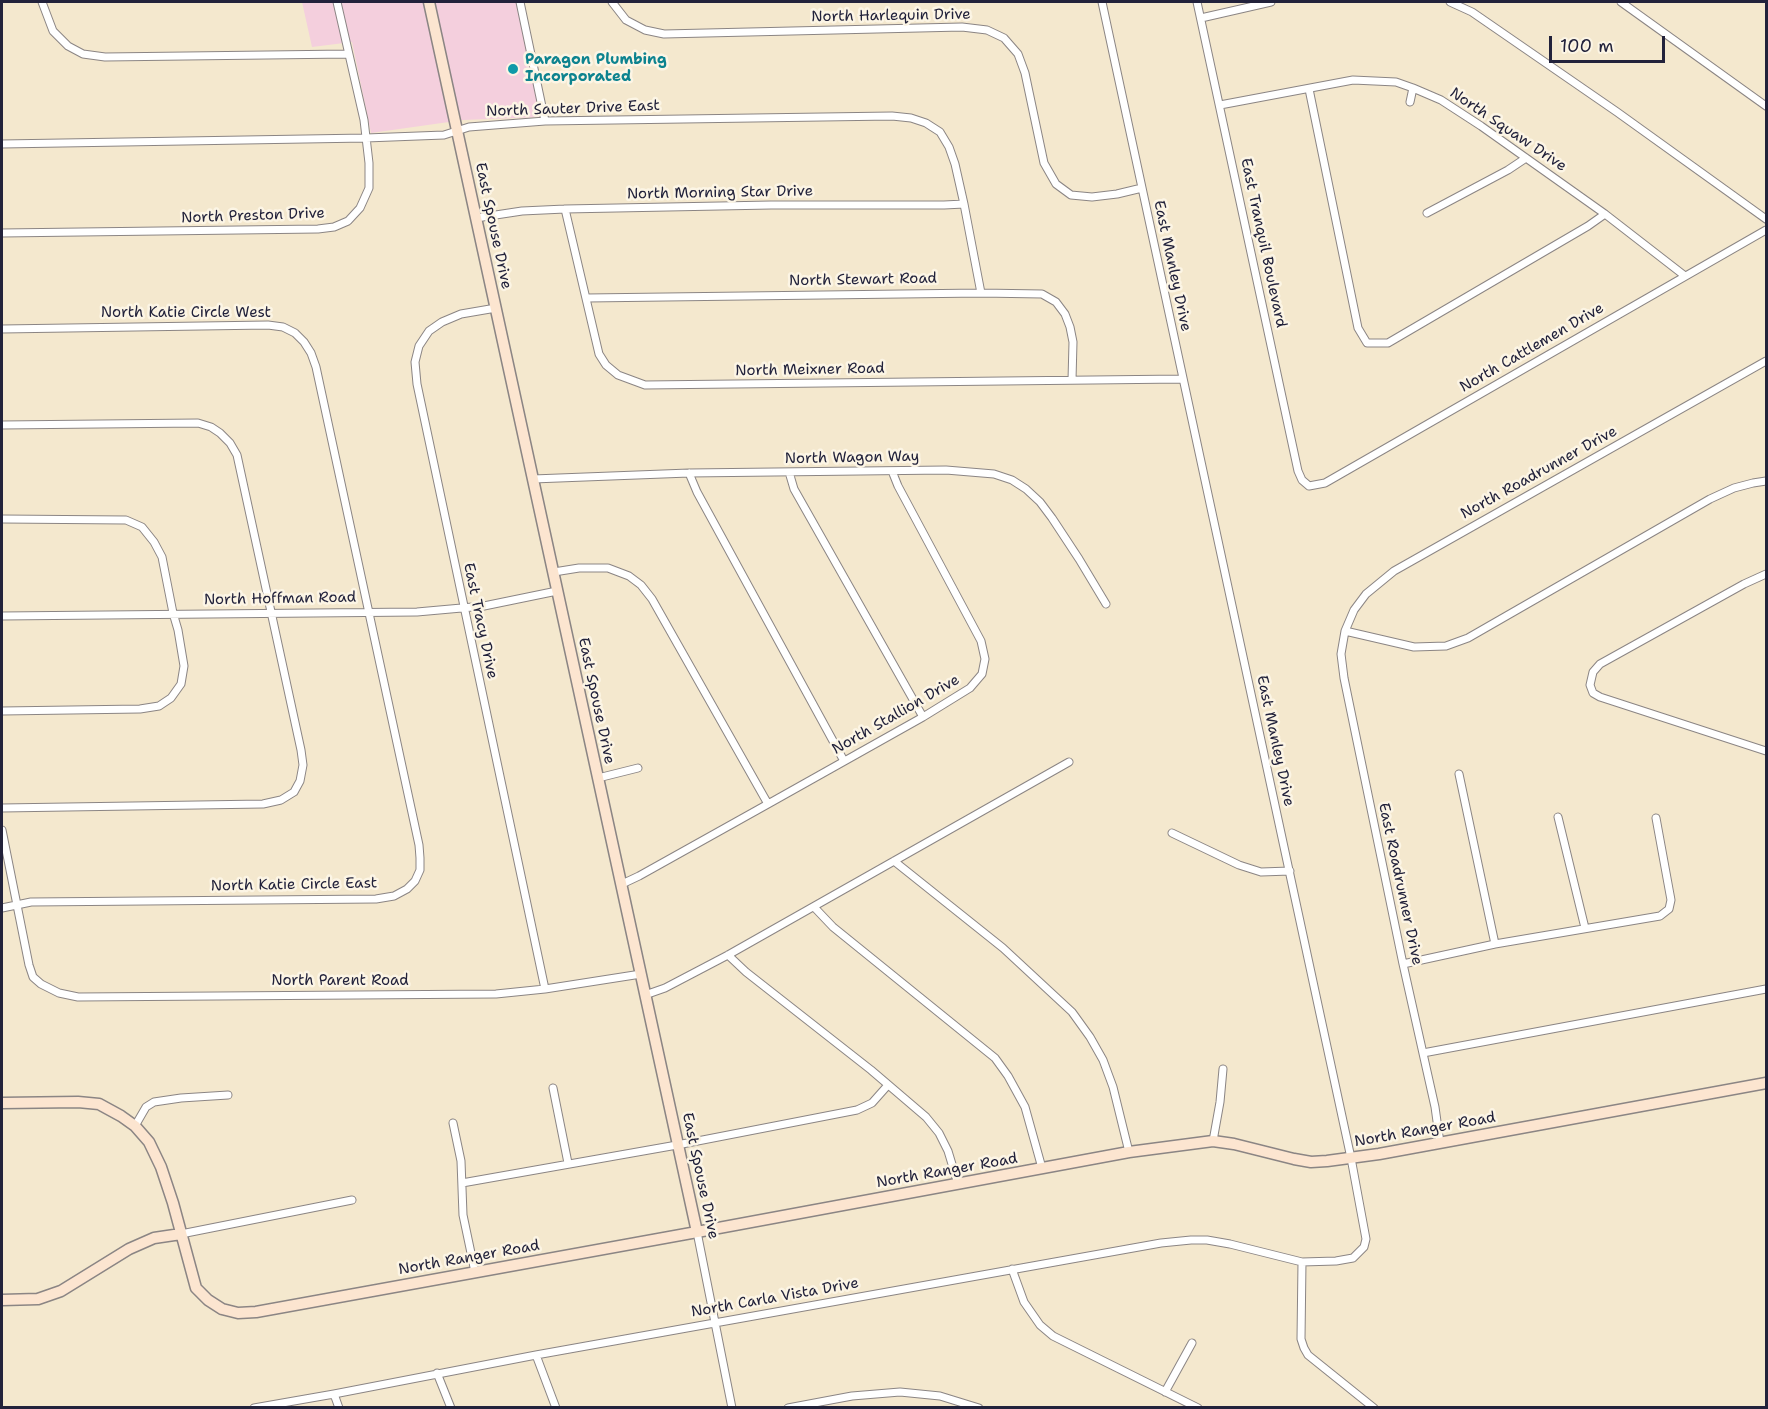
<!DOCTYPE html>
<style>
body{margin:0}
#map{position:relative;width:1768px;height:1409px;overflow:hidden;background:#f4e8ce;font-family:"Shantell Sans",sans-serif}
canvas{display:block}
.frame{position:absolute;inset:0;border:3px solid #22223b;pointer-events:none}
.scale{position:absolute;left:1549px;top:36px;width:116px;height:27px;box-sizing:border-box;border:3px solid #22223b;border-top:0;padding-left:8px;font-size:18px;line-height:21px;white-space:nowrap;color:#22223b;-webkit-text-stroke:4px #fcf5e5;paint-order:stroke}
</style>
<div id="map">
<canvas width="1768" height="1409"></canvas>
<div class="frame"></div>
<div class="scale">100 m</div>
</div>
<script>
const c = document.querySelector('canvas').getContext('2d');
c.lineJoin = 'round';
function fillPath(path, color) { c.fillStyle = color; c.fill(path, 'evenodd'); }
const toPath = rows => new Path2D(rows.map(r => 'M' + r).join(''));
function trace(path, color, width, dash) { c.strokeStyle = color; c.lineWidth = width; c.lineCap = dash ? 'butt' : 'round'; c.setLineDash(dash || []); c.stroke(path); }
function label(font, color, halo, rows, align = 'center') {
  c.font = font + ' "Shantell Sans",sans-serif'; c.lineWidth = 5; c.setLineDash([]); c.textBaseline = 'middle'; c.strokeStyle = halo; c.fillStyle = color; for (const [text, x, y, turn = 0] of rows) {
    c.save(); c.translate(x, y); c.rotate((+turn || 0) * Math.PI / 180); c.textAlign = isNaN(turn) ? turn : align; if (halo) c.strokeText(text, 0, 0); c.fillText(text, 0, 0); c.restore();
  }
}
fillPath(toPath([
 [302,2,516,2,540,117,463,120,371,133,352,42,312,47]
]), '#f4cfdd');
const street = toPath([
 [42,2,53,31,68,46,83,54,105,57,348,54],
 [520,2,545,121],
 [612,2,626,20,645,30,664,34,962,27,987,30,1004,38,1018,54,1025,73,1044,163,1056,184,1071,195,1092,197,1117,194,1142,188],
 [1197,2,1298,471,1302,480,1309,486,1325,483,1766,230],
 [1450,2,1472,12,1617,112,1766,219],
 [1621,2,1766,106],
 [1201,18,1271,2],
 [1309,89,1358,328,1367,343,1388,343,1588,226,1605,214],
 [1410,102,1413,88],
 [1220,105,1353,80,1396,82,1413,88,1441,100,1481,126,1605,214,1685,276],
 [2,144,366,138,444,135,469,127,545,121,892,116,911,118,926,123,940,132,949,147,955,164,964,204,981,293],
 [565,209,599,354,606,365,618,375,645,385,1182,379],
 [1427,213,1508,170,1526,158],
 [476,218,522,211,565,209,771,205,944,205,964,204],
 [2,233,318,229,334,227,348,221,360,208,369,188,369,163,364,120,337,2],
 [587,298,981,293,1042,294,1056,302,1065,314,1070,327,1073,342,1072,380],
 [496,308,461,314,442,322,429,331,419,346,415,362,417,384,545,989],
 [2,329,268,325,283,327,295,333,304,342,311,353,316,367,419,845,420,858,420,870,415,881,407,889,394,896,376,899,31,902,2,908],
 [2,425,198,423,211,427,220,433,230,443,237,455,301,750,303,765,300,781,294,792,281,800,263,804,2,808],
 [789,472,794,489,923,717],
 [689,473,697,492,844,761],
 [533,479,689,473,946,470,994,474,1012,480,1026,489,1040,502,1052,518,1079,559,1106,604],
 [2,519,126,520,142,527,154,542,162,557,173,613,178,630,184,666,181,684,171,698,159,706,140,709,2,711],
 [554,572,579,568,608,568,629,576,641,585,652,599,768,804],
 [1766,574,1744,584,1600,664,1593,672,1590,685,1593,693,1600,697,1766,751],
 [2,616,417,612,484,606,557,591],
 [1345,631,1414,647,1446,646,1468,638,1710,499,1734,488,1753,483,1766,481],
 [1459,774,1495,944],
 [598,778,638,768],
 [1558,817,1585,928],
 [2,830,29,965,33,977,41,984,59,993,78,997,496,994,545,989,641,974],
 [1172,833,1239,865,1261,872,1290,871],
 [894,861,1003,948,1072,1012,1090,1037,1103,1060,1113,1087,1129,1152],
 [622,884,639,876,768,804,923,717,970,688,982,674,985,659,981,641,898,486,892,471],
 [814,907,833,927,995,1058,1008,1076,1025,1107,1042,1168],
 [728,955,746,972,871,1070,926,1117,939,1133,948,1151,958,1184],
 [1403,964,1495,944,1660,916,1669,909,1671,900,1656,818],
 [645,995,665,988,728,955,1069,762],
 [1423,1053,1766,989],
 [553,1088,568,1163],
 [453,1123,461,1161,463,1215,475,1272],
 [135,1126,146,1107,154,1102,181,1098,228,1095],
 [1213,1141,1220,1102,1223,1069],
 [1440,1143,1435,1107,1403,964,1344,678,1341,654,1345,631,1354,610,1366,594,1394,571,1766,361],
 [462,1183,677,1145,857,1110,872,1103,888,1085],
 [697,1232,732,1408],
 [181,1234,352,1200],
 [1302,1262,1301,1339,1304,1348,1308,1355,1374,1408],
 [1012,1269,1024,1302,1040,1325,1053,1336,1198,1408],
 [536,1355,556,1408],
 [437,1373,451,1408],
 [1165,1392,1192,1343],
 [334,1394,339,1408],
 [254,1408,334,1394,536,1355,1161,1243,1191,1240,1207,1240,1230,1244,1302,1262,1336,1261,1353,1258,1364,1247,1366,1239,1351,1158,1102,2],
 [788,1408,852,1396,900,1392,940,1396,979,1408]
]);
const secondary = toPath([
 [429,2,697,1232],
 [2,1103,78,1102,99,1104,121,1116,135,1126,149,1142,161,1167,173,1203,196,1288,208,1300,222,1309,238,1313,256,1312,697,1232,1129,1152,1213,1141,1234,1144,1294,1159,1311,1162,1327,1161,1379,1154,1766,1083],
 [2,1300,38,1299,61,1291,129,1249,154,1238,181,1234]
]);
trace(street, '#8b8584', 9);
trace(secondary, '#8b8584', 13);
trace(street, '#fff', 7);
trace(secondary, '#fce5d0', 10);
for (const [x, y, r, color] of [
 [513,69,6,"#0f9aa8"]
]) { const dot = new Path2D(); dot.arc(x, y, r, 0, 2 * Math.PI); c.fillStyle = color; c.fill(dot); trace(dot, '#fcf5e5', 2); }
label('15px', '#22223b', '#fcf5e5', [
 ["North Harlequin Drive",891,16,-1],
 ["North Sauter Drive East",573,109,-2],
 ["North Squaw Drive",1508,130,34],
 ["North Morning Star Drive",720,193,-1],
 ["North Preston Drive",253,216,-2],
 ["East Spouse Drive",493,226,78],
 ["East Tranquil Boulevard",1263,243,78],
 ["East Manley Drive",1172,266,78],
 ["North Stewart Road",863,280,-1],
 ["North Katie Circle West",186,313],
 ["North Cattlemen Drive",1532,348,-30],
 ["North Meixner Road",810,370,-1],
 ["North Wagon Way",852,458,-1],
 ["North Roadrunner Drive",1539,473,-29],
 ["North Hoffman Road",280,599,-1],
 ["East Tracy Drive",480,621,78],
 ["East Spouse Drive",596,701,78],
 ["North Stallion Drive",896,715,-30],
 ["East Manley Drive",1275,741,78],
 ["East Roadrunner Drive",1400,884,78],
 ["North Katie Circle East",294,885,-1],
 ["North Parent Road",340,981],
 ["North Ranger Road",1425,1130,-10],
 ["North Ranger Road",947,1171,-10],
 ["East Spouse Drive",700,1176,78],
 ["North Ranger Road",469,1258,-10],
 ["North Carla Vista Drive",775,1298,-10]
]);
label('bold 15px', '#0d838f', '#fcf5e5', [
 ["Paragon Plumbing",525,60],
 ["Incorporated",525,77]
], 'left');
</script>
